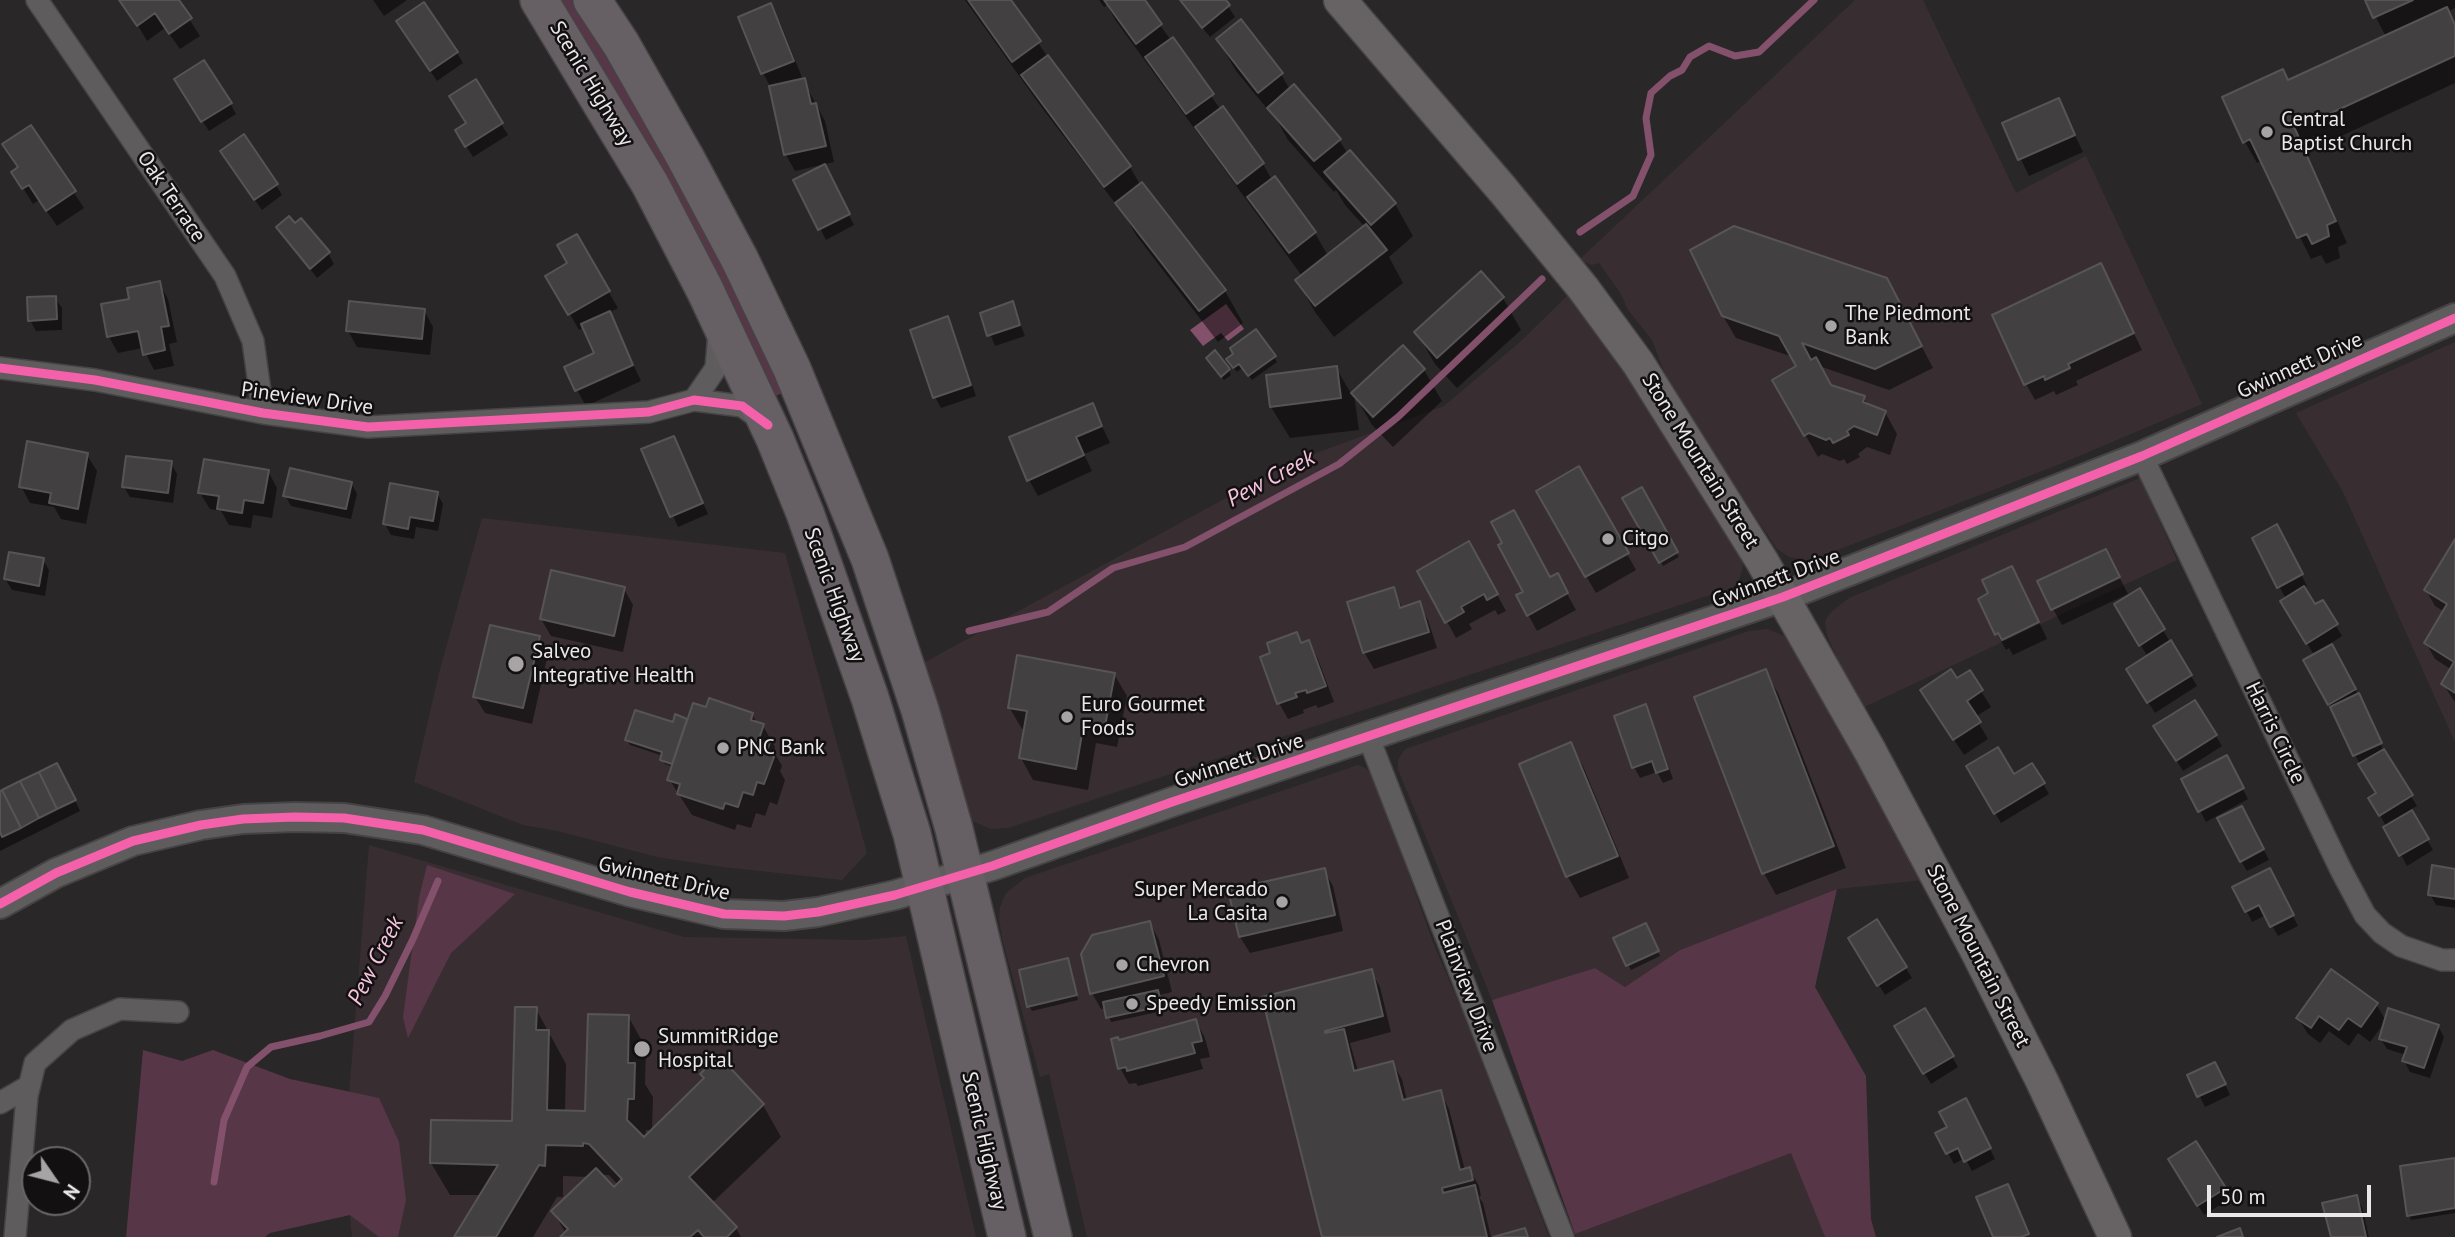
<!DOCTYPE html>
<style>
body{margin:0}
#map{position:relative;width:2455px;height:1237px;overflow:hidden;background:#2a2728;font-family:"PT Sans",sans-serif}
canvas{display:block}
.north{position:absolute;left:21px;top:1146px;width:70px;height:70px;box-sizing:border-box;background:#121011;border:2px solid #696668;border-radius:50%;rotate:125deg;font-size:19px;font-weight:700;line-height:28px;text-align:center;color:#ece8ea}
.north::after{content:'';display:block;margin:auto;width:24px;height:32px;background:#a8a4a6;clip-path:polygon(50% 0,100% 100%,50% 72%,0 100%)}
.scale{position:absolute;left:2207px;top:1185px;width:164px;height:32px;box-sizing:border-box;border:4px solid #ece8ea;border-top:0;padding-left:9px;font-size:21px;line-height:24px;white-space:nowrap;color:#ece8ea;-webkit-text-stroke:5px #121011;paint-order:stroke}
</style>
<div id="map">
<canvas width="2455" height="1237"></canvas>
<div class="north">N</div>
<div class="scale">50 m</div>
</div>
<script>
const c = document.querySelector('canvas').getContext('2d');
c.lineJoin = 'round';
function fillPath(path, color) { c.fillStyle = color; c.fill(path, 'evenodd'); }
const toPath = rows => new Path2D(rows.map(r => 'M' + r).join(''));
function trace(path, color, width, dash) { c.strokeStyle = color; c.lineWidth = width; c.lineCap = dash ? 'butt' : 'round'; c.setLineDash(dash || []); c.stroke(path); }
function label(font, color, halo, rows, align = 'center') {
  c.font = font + ' "PT Sans",sans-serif'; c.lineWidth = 5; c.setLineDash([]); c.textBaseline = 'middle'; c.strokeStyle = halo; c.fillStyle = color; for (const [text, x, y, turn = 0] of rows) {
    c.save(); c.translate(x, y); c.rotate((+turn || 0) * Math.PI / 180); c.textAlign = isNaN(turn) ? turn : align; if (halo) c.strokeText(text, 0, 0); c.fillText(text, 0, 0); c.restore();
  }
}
fillPath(toPath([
 [1855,0,1923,0,2016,193,2086,156,2202,404,2060,464,1809,561,1789,557,1777,549,1672,392,1652,340,1628,310,1621,294,1599,263,1592,265,1579,260],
 [1571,292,1634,383,1741,555,1743,566,1738,583,1731,588,1008,828,991,829,972,821,966,815,916,667,1292,462,1444,406,1520,342],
 [2455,342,2455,742,2343,492,2296,413],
 [2140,478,2177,560,1860,709,1827,635,1825,621,1831,612,1849,598],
 [482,518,785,553,867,853,842,880,723,867,657,857,558,831,523,825,414,782,439,673],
 [1768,629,1784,636,1794,649,1924,880,1837,889,1680,950,1625,987,1595,968,1492,1000,1398,769,1398,760,1405,749,1749,631],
 [1358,765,1367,769,1375,780,1434,945,1464,1015,1549,1237,1087,1237,1049,1074,1040,1077,1003,942,999,919,1000,907,1006,893,1025,878],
 [369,845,684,937,865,940,906,936,976,1237,352,1237,344,1158],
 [1791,1152,1825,1237,1576,1237,1575,1234]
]), '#382e32');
fillPath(toPath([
 [558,0,574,0,675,167,786,391,772,398],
 [427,865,515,894,451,953,408,1038,403,1017,419,898],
 [1837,889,1815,987,1866,1076,1871,1219,1876,1237,1825,1237,1791,1153,1575,1234,1492,1000,1595,968,1625,987,1680,950],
 [143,1050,182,1061,213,1050,290,1079,379,1098,399,1142,406,1200,398,1237,379,1237,350,1215,270,1233,265,1237,126,1237]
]), '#573647');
fillPath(toPath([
 [1226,304,1244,329,1228,341,1221,333,1203,346,1190,330]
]), '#83516b');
fillPath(toPath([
 [123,0,177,0,200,36,180,49,165,28,147,41],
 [373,0,407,0,384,16],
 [965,0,1009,0,1047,56,1130,167,1141,186,1225,291,1243,323,1218,342,1136,235,1125,216,1042,108],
 [1099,0,1142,0,1221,110,1223,109,1263,164,1272,180,1274,179,1315,233,1328,256,1365,227,1345,205,1336,190,1334,192,1288,140,1278,122,1236,71,1218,40,1281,74,1290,90,1339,140,1348,154,1395,204,1413,236,1389,257,1403,283,1334,337,1315,312,1297,280,1302,276,1116,21,1107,5,1104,7],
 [1180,0,1224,0,1235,17,1210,37],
 [2367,0,2455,0,2455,8,2447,12,2455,25,2455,83,2320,146,2314,136,2302,142,2347,243,2338,247,2340,258,2326,264,2321,255,2311,259,2262,161,2257,163,2245,142,2289,82,2386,37],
 [771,6,780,22,803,80,825,121,834,162,795,171,786,155,771,88,763,73,741,18],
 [404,32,457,53,463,63,437,81],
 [475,82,508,135,473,157,457,131,468,124],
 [182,90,230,103,236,114,209,131],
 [2058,100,2083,152,2029,176,2004,124],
 [31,127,84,208,57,226,39,200,33,204,13,172,19,169],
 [228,162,276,185,282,195,262,210],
 [830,177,854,225,826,240,796,180],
 [278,227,328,253,334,264,317,278],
 [576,236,618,308,609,313,641,381,586,406,577,390,596,354,584,327,579,330,548,276,569,264],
 [2101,266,2142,350,2076,381,2078,385,2056,395,2054,391,2035,400,2026,384],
 [1886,279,1933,368,1889,390,1819,366,1831,387,1864,398,1868,405,1885,412,1897,434,1890,455,1867,447,1858,454,1860,457,1847,464,1844,459,1840,461,1822,454,1818,457,1774,381,1799,367,1793,357,1736,338,1723,316],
 [159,283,168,299,177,342,169,344,174,366,154,370,143,348,118,353,109,337,103,306,131,300],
 [55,298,62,308,62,330,36,331,30,320],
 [1503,298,1521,330,1457,388,1435,364,1417,333],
 [1012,303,1025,336,995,346,982,314],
 [424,310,433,327,430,355,357,347,348,331],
 [947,318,953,329,976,396,941,408,935,397],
 [1403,347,1424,370,1442,401,1393,447,1372,425,1354,394,1359,430,1290,438,1271,407,1336,368,1352,395],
 [1274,357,1277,362,1252,380,1243,367,1237,372,1231,364],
 [1210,363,1229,370,1231,375,1224,380],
 [1092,405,1110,443,1084,454,1092,471,1038,496,1029,480],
 [679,448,708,514,678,527,644,450],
 [87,455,97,471,86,524,61,519,54,507,30,503,21,486],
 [171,463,177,474,173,503,130,497,124,487],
 [1579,468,1636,570,1596,593,1538,492],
 [268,471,277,488,272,518,253,515,251,528,229,525,221,511,210,509,200,493],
 [351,483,357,494,351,519,291,506,285,495],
 [1641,489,1679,557,1663,566,1625,499],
 [437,493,443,504,438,531,416,527,414,539,391,535,385,524],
 [2282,537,2307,586,2303,588,2314,607,2322,602,2342,636,2330,644,2364,706,2385,754,2417,806,2410,810,2433,850,2407,866,2371,798,2378,794,2355,755,2329,704,2314,655,2282,601,2286,599,2254,539],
 [2455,542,2455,702,2443,684,2452,670,2435,659,2426,643,2445,612,2435,606,2426,590],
 [1469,544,1506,611,1498,615,1495,610,1469,624,1472,629,1456,638,1419,571],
 [2106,551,2128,594,2062,625,2053,609],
 [43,560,49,570,45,596,12,590,5,579],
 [1557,576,1576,610,1537,631,1518,596],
 [2021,584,2047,639,2013,655,2009,648,2006,650,1997,634,1990,594],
 [624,589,633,605,623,652,551,636,541,619],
 [1393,590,1403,609,1419,604,1428,620,1437,648,1374,669,1364,652],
 [2139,591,2197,686,2155,713,2128,670,2148,657,2116,605],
 [1296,634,1303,644,1309,642,1318,659,1334,702,1318,708,1316,705,1303,710,1304,713,1288,719,1279,703,1273,654],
 [539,637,548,654,532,724,485,713,475,697],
 [1765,671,1778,693,1846,868,1776,895,1764,873,1696,698],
 [1969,672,1991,707,1975,717,1988,739,1964,755,1932,706,1956,681],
 [1114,674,1127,696,1117,747,1096,743,1088,790,1033,780,1021,758,1026,730,1022,729,1009,707],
 [1645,707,1651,717,1673,779,1663,783,1657,772,1640,778,1634,767,1616,717],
 [707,709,752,714,758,724,763,726,775,747,774,752,782,766,780,771,785,780,777,805,770,802,765,816,756,813,751,828,737,824,735,830,692,815,669,779,673,767,665,764,662,760,663,756,630,745,627,740,686,720,688,722],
 [2216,736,2222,746,2183,771,2162,737],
 [1570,744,1583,766,1629,878,1580,898,1568,877,1522,765],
 [2032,765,2049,794,2001,823,1968,766,2013,776],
 [2232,768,2248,799,2206,822,2184,780],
 [63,775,80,811,0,851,0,794],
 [2247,818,2269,860,2247,871,2241,861],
 [1324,870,1333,886,1343,931,1250,953,1240,937],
 [2455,870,2455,908,2436,905,2430,894],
 [2275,880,2298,926,2278,936,2266,915,2252,922,2235,888],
 [1877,921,1912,978,1885,995,1850,938],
 [1150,923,1159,940,1172,992,1160,995,1163,1011,1111,1022,1106,1008,1101,1009,1092,993],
 [1645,925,1660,956,1631,970,1615,939],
 [1067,960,1078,1000,1032,1011,1029,1006],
 [1371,971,1380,987,1391,1032,1350,1043,1358,1071,1392,1063,1402,1079,1407,1101,1440,1092,1449,1109,1465,1170,1469,1169,1479,1186,1481,1196,1479,1197,1483,1203,1491,1237,1324,1237,1264,998],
 [2376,1004,2386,1021,2438,1026,2444,1037,2430,1078,2410,1072,2404,1061,2406,1055,2387,1049,2380,1038,2385,1022,2370,1042,2358,1033,2349,1046,2329,1031,2320,1043,2308,1034,2298,1018],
 [536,1009,566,1064,565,1112,587,1113,628,1016,646,1048,645,1084,653,1097,652,1130,646,1130,645,1138,763,1105,781,1137,712,1203,736,1228,741,1237,563,1237,566,1234,553,1211,589,1177,563,1176,563,1197,557,1197,533,1237,456,1237,481,1195,450,1195,431,1163,513,1123],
 [600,1175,609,1175,618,1185,614,1189],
 [1925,1010,1958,1067,1931,1084,1897,1027],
 [1196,1021,1205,1038,1210,1057,1200,1059,1203,1069,1138,1086,1136,1083,1129,1084,1120,1068,1119,1042],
 [2221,1075,2230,1095,2205,1107,2190,1076],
 [1971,1111,1995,1159,1972,1171,1965,1158,1954,1164,1948,1153],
 [2196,1143,2230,1199,2204,1215,2170,1160],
 [2455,1159,2455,1213,2411,1220,2409,1215],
 [2356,1197,2362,1207,2369,1237,2332,1237]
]), '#0007');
trace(toPath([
 [1580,232,1633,196,1651,155,1646,118,1651,93,1670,76,1682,70,1690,57,1709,46,1735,56,1759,52,1814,0],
 [969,631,1048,612,1113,568,1185,547,1339,464,1398,417,1542,279],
 [214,1182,224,1120,247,1067,271,1047,320,1036,369,1022,385,996,413,939,438,881]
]), '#83516b', 7);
const building = toPath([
 [119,0,179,0,192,18,169,34,155,13,137,26,119,0],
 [968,0,1011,0,1041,41,1012,62,968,0],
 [1104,0,1145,0,1162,24,1136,44,1104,0],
 [1180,0,1226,0,1230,5,1202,28,1180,0],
 [2365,0,2413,0,2373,18,2365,0],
 [424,2,458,52,430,71,396,21,424,2],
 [771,3,794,61,761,74,738,17,771,3],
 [2447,7,2455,25,2455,56,2305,125,2301,115,2291,120,2336,221,2327,225,2329,236,2312,244,2307,234,2297,238,2250,139,2243,143,2222,97,2283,69,2288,80,2447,7],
 [1241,19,1283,73,1258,93,1216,39,1241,19],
 [1173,37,1214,94,1186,114,1145,57,1173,37],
 [1048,55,1131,166,1104,187,1021,75,1048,55],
 [204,60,232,103,201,122,174,79,204,60],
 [805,78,811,104,816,103,826,146,784,155,769,86,805,78],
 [476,79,503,123,465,147,455,130,466,123,449,96,476,79],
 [1294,84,1341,139,1314,161,1267,108,1294,84],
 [2059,98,2075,135,2018,160,2002,123,2059,98],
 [1223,106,1264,163,1237,184,1195,127,1223,106],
 [31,125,76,191,46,211,29,185,22,189,11,172,18,167,2,144,31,125],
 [244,134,278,184,254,200,220,151,244,134],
 [1350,150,1396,203,1371,225,1324,172,1350,150],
 [825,164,850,214,818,230,793,180,825,164],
 [1275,176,1316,232,1289,253,1247,197,1275,176],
 [1142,182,1226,290,1199,311,1115,203,1142,182],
 [289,216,295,223,301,218,330,252,310,269,276,227,289,216],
 [1366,224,1387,250,1315,306,1295,280,1366,224],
 [1734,226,1887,278,1922,346,1875,369,1802,343,1811,360,1816,357,1831,385,1865,396,1863,402,1886,411,1877,435,1854,426,1847,431,1849,435,1833,443,1830,438,1826,440,1809,433,1804,436,1772,380,1796,366,1779,336,1722,316,1690,250,1734,226],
 [577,234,610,291,568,315,545,276,567,263,557,245,577,234],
 [2101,263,2134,333,2068,364,2070,368,2045,380,2044,376,2024,385,1992,315,2101,263],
 [1481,271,1504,297,1437,358,1414,332,1481,271],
 [160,281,169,326,161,327,165,350,143,355,138,331,107,337,101,304,129,299,127,288,160,281],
 [56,296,57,319,28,321,27,297,56,296],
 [349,301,425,309,422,339,346,331,349,301],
 [1013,301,1020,325,987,336,980,313,1013,301],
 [610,311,633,365,575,391,564,367,594,353,581,324,610,311],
 [948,316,971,385,933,398,910,330,948,316],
 [1256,329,1276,356,1248,376,1239,364,1233,368,1226,359,1233,354,1230,348,1256,329],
 [1403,345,1425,369,1373,417,1351,393,1403,345],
 [1215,350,1230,369,1221,377,1206,358,1215,350],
 [1337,366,1341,398,1270,407,1266,375,1337,366],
 [1093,403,1102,426,1076,437,1084,455,1027,481,1009,437,1093,403],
 [674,436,703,503,670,517,641,449,674,436],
 [27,441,88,453,78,509,49,503,51,493,19,487,27,441],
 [126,456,172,461,168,493,122,487,126,456],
 [204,459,269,470,263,503,244,500,242,513,217,509,219,496,198,493,204,459],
 [1579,466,1629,553,1585,577,1536,491,1579,466],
 [290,468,352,482,346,509,283,496,290,468],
 [390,483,438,492,433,521,410,517,408,529,383,524,390,483],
 [1642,487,1678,552,1659,563,1622,498,1642,487],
 [1514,510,1550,577,1558,573,1568,593,1527,616,1516,595,1523,592,1498,545,1502,543,1491,522,1514,510],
 [2277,524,2303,574,2277,588,2252,538,2277,524],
 [2455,539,2455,693,2441,684,2454,662,2424,643,2447,604,2424,590,2455,539],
 [1469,541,1498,594,1487,600,1484,594,1461,607,1464,612,1445,623,1417,571,1469,541],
 [2106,549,2120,577,2051,610,2037,581,2106,549],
 [9,552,44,558,39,586,4,579,9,552],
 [2012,566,2039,622,2002,640,1998,633,1995,635,1978,599,1988,593,1982,580,2012,566],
 [551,570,625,587,614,636,540,619,551,570],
 [2304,586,2315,604,2323,600,2338,624,2306,644,2280,601,2304,586],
 [1394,587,1400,608,1420,601,1429,632,1363,653,1347,602,1394,587],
 [2140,588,2165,629,2139,646,2114,604,2140,588],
 [490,625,540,636,523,708,473,697,490,625],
 [1297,632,1301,643,1309,640,1326,686,1307,693,1306,690,1295,693,1297,697,1277,704,1260,657,1270,653,1267,643,1297,632],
 [2171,640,2192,675,2147,703,2126,669,2171,640],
 [2332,644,2356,689,2328,705,2303,660,2332,644],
 [1017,655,1115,673,1105,726,1084,722,1076,769,1019,758,1027,711,1008,708,1017,655],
 [1766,669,1834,846,1762,874,1694,697,1766,669],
 [1951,669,1957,678,1970,670,1983,690,1967,701,1981,722,1953,740,1920,690,1951,669],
 [2359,693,2382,743,2353,756,2330,707,2359,693],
 [709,698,753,713,751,720,764,724,759,739,770,742,766,754,774,757,764,784,757,782,753,795,743,792,738,807,725,803,723,809,677,794,680,784,667,780,693,703,706,707,709,698],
 [2195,700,2217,735,2176,761,2153,726,2195,700],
 [1646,704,1668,769,1656,773,1652,761,1632,768,1614,716,1646,704],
 [635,710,673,722,675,714,687,719,672,764,660,760,662,752,625,740,635,710],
 [1571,742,1618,856,1566,877,1519,764,1571,742],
 [1998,747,2014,774,2032,763,2045,783,1994,814,1966,766,1998,747],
 [2384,749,2413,795,2379,816,2368,798,2376,793,2358,764,2384,749],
 [2227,755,2244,788,2198,812,2181,779,2227,755],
 [57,763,76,800,57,809,39,772,57,763],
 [39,772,57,809,39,818,20,781,39,772],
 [20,781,39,818,21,828,2,790,20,781],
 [2,790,21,828,2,837,0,832,0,791,2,790],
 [2242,806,2264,849,2240,862,2217,818,2242,806],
 [2412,810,2429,839,2399,856,2383,827,2412,810],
 [2432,865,2455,869,2455,899,2428,895,2432,865],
 [1325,868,1335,915,1239,937,1228,890,1325,868],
 [2270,868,2294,915,2270,927,2259,905,2245,912,2232,887,2270,868],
 [1877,919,1907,967,1877,986,1848,938,1877,919],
 [1150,921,1164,976,1090,994,1081,954,1092,935,1150,921],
 [1646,923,1659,951,1626,966,1613,938,1646,923],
 [1068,958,1077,995,1027,1007,1019,970,1068,958],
 [1372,969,1383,1016,1325,1031,1325,1033,1344,1029,1354,1071,1393,1061,1403,1100,1441,1090,1460,1170,1470,1167,1473,1180,1442,1188,1443,1193,1475,1185,1487,1237,1322,1237,1262,997,1372,969],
 [2331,969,2378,1003,2361,1027,2348,1018,2339,1030,2319,1016,2311,1028,2296,1018,2331,969],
 [1158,990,1162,1006,1106,1018,1103,1002,1158,990],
 [515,1007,537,1007,536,1030,549,1030,547,1110,585,1111,588,1014,629,1015,628,1063,635,1063,634,1099,628,1099,627,1120,644,1137,704,1078,700,1074,719,1056,764,1104,689,1177,737,1227,727,1237,704,1237,698,1230,690,1237,560,1237,568,1229,551,1211,596,1168,614,1187,622,1179,589,1144,583,1143,583,1146,546,1145,545,1166,539,1165,496,1237,454,1237,498,1165,430,1163,431,1120,512,1121,515,1007],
 [1925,1008,1954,1056,1923,1074,1894,1026,1925,1008],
 [2388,1008,2439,1025,2424,1068,2402,1061,2407,1047,2379,1039,2388,1008],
 [1196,1019,1202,1041,1192,1043,1195,1053,1127,1071,1126,1067,1118,1069,1111,1039,1118,1037,1119,1040,1196,1019],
 [2215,1062,2226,1084,2197,1097,2187,1075,2215,1062],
 [1966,1098,1991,1148,1964,1162,1958,1148,1946,1154,1935,1133,1947,1127,1939,1112,1966,1098],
 [2196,1141,2226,1188,2197,1206,2168,1159,2196,1141],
 [2455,1158,2455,1208,2407,1216,2400,1166,2455,1158],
 [2008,1184,2029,1234,2021,1237,1993,1237,1976,1197,2008,1184],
 [2357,1195,2366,1237,2331,1237,2322,1203,2357,1195],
 [1525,1228,1528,1237,1493,1237,1525,1228],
 [2240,1228,2243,1237,2217,1237,2240,1228]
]);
fillPath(building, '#424040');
trace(building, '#575455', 2);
const minor = toPath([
 [37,0,225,276,253,341,263,413],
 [0,368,95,380,263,413,368,427,649,412,694,400,742,406,763,421],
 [694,400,716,368,719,332],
 [2142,456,2341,870,2365,915,2382,933,2401,946,2442,960,2455,960],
 [1368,736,1563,1237],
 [0,1103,29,1086],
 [15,1237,27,1096,35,1063,72,1030,120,1009,178,1012]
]);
const tertiary = toPath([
 [0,904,56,873,133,841,201,825,243,819,295,817,344,818,423,830,630,892,724,914,784,916,818,912,895,895,992,866,1172,802,1783,597,2142,456,2455,318]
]);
const secondary = toPath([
 [1340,0,1503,190,1583,288,1638,363,1762,561,1870,751,1976,950,2042,1081,2115,1237]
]);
const trunk = toPath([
 [539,0,650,184,705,290,775,439,805,513,870,698,912,834,1007,1237],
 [592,0,621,44,685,157,740,260,792,369,870,559,920,710,954,829,1053,1237]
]);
trace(minor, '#464344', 24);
trace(tertiary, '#464344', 32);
trace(secondary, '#464344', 35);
trace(trunk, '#464344', 40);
trace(minor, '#5e5c5d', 21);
trace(tertiary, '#5e5c5d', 28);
trace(secondary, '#676365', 32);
trace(trunk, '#666064', 37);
trace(toPath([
 [0,368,95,380,263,413,368,427,649,412,694,400,742,406,768,425],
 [0,904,56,873,133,841,201,825,243,819,295,817,344,818,423,830,630,892,724,914,784,916,818,912,895,895,992,866,1172,802,1783,597,2142,456,2455,318]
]), '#f560ab', 9);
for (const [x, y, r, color] of [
 [2267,132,7,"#a8a4a6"],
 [1831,326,7,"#a8a4a6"],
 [1608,539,7,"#a8a4a6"],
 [516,664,9,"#a8a4a6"],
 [1067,717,7,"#a8a4a6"],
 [723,748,7,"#a8a4a6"],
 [1282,902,7,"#a8a4a6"],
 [1122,965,7,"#a8a4a6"],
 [1132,1004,7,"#a8a4a6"],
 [642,1049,9,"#a8a4a6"]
]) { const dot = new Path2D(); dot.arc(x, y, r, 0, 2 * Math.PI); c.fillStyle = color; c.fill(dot); trace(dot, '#121011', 2.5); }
label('21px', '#ece8ea', '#121011', [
 ["Scenic Highway",591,84,59],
 ["Oak Terrace",171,197,56],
 ["Gwinnett Drive",2300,366,-24],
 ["Pineview Drive",307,399,8],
 ["Stone Mountain Street",1700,461,58],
 ["Gwinnett Drive",1776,579,-20],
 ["Scenic Highway",834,595,70],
 ["Harris Circle",2275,733,64],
 ["Gwinnett Drive",1239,761,-18],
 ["Gwinnett Drive",664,879,13],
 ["Stone Mountain Street",1978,956,63],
 ["Plainview Drive",1466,986,69],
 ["Scenic Highway",984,1141,77]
]);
label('21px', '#ece8ea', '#121011', [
 ["Central",2281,120],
 ["Baptist Church",2281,144],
 ["The Piedmont",1845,314],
 ["Bank",1845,338],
 ["Citgo",1622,539],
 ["Salveo",532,652],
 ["Integrative Health",532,676],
 ["Euro Gourmet",1081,705],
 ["Foods",1081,729],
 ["PNC Bank",737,748],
 ["Super Mercado",1268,890,"right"],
 ["La Casita",1268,914,"right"],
 ["Chevron",1136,965],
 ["Speedy Emission",1146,1004],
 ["SummitRidge",658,1037],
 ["Hospital",658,1061]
], 'left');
label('italic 23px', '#f7c4dd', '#121011', [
 ["Pew Creek",1271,479,-28],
 ["Pew Creek",376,961,-63]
]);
</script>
